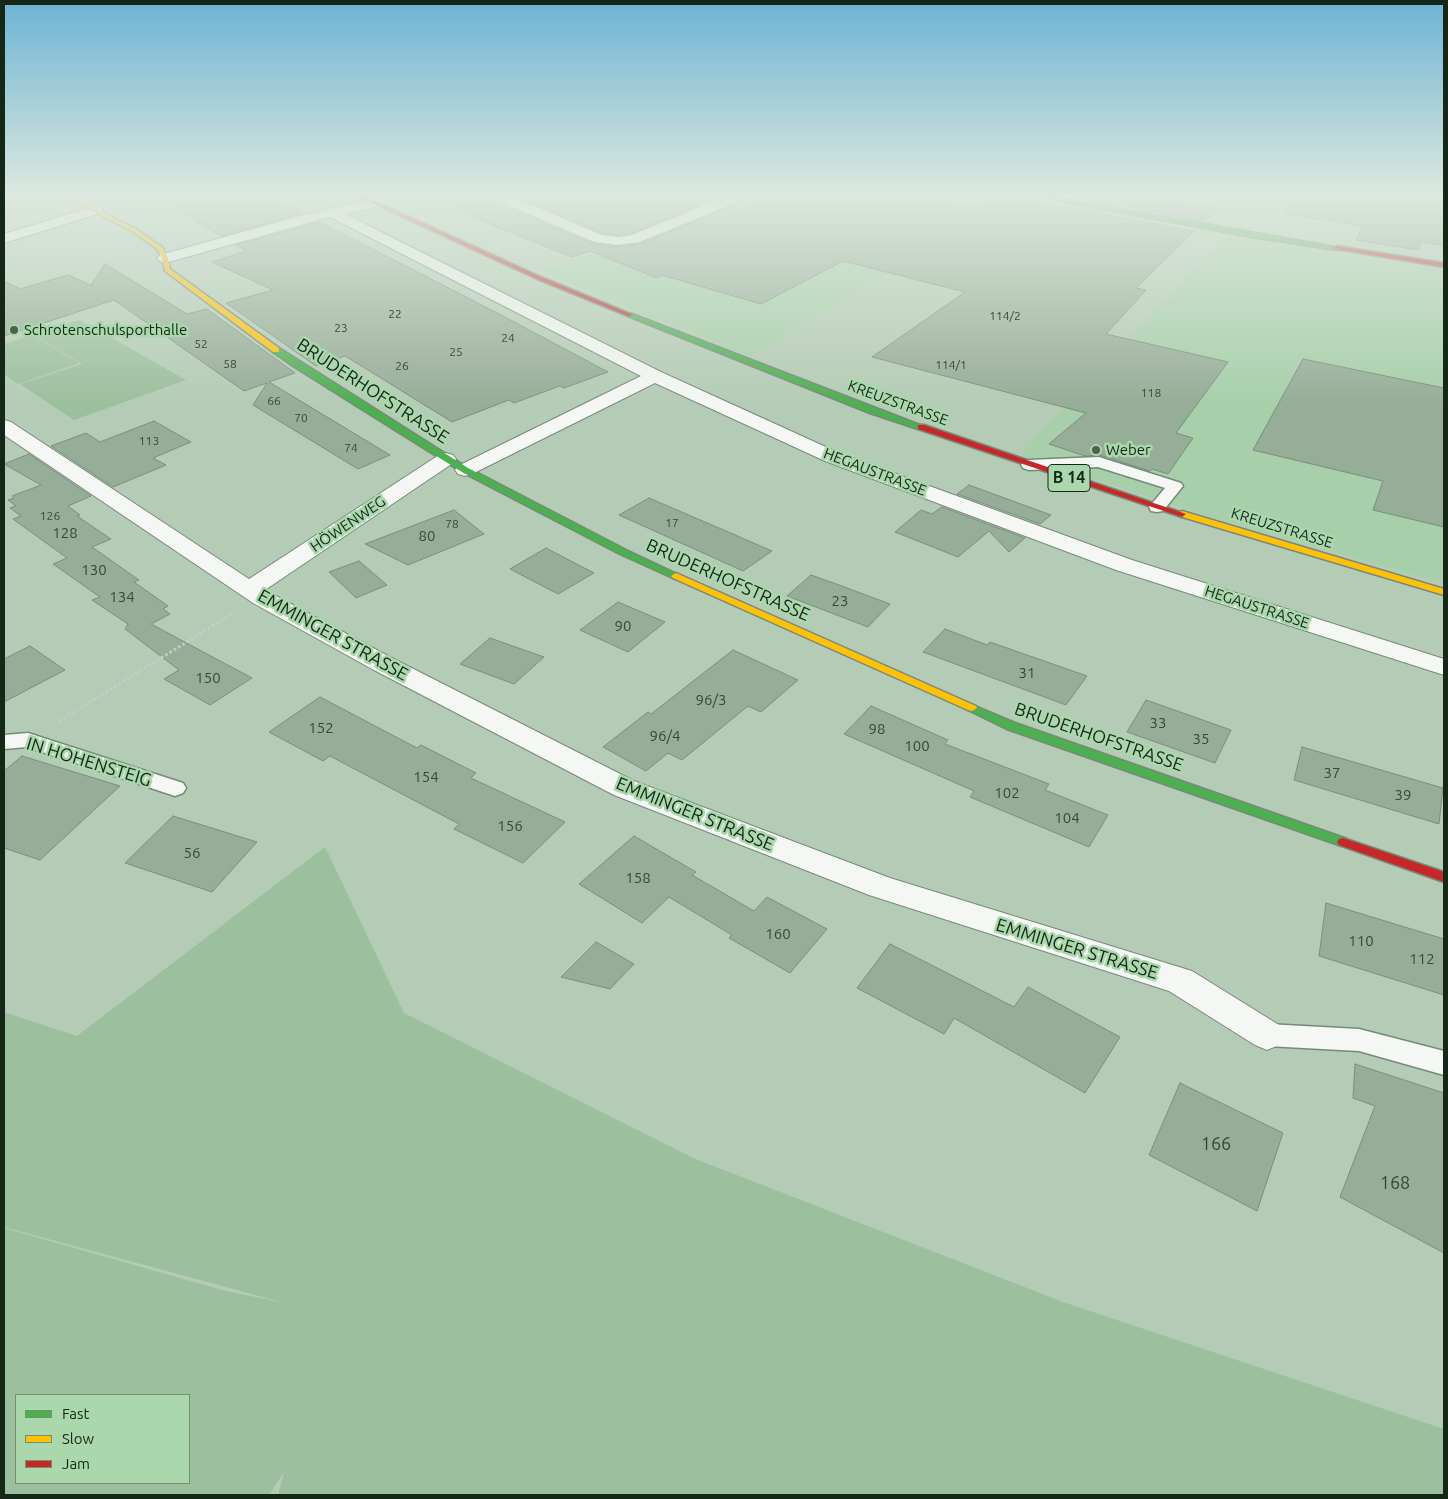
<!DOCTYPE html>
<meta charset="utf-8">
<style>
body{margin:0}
#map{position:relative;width:1448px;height:1499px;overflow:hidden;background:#b4ccb5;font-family:Ubuntu,sans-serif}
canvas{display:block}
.frame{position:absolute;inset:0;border:5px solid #152717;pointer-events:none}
.legend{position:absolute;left:15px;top:1394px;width:175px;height:90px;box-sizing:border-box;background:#aad7ac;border:1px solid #6e9170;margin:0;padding:6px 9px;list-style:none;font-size:15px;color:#152717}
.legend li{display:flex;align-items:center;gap:10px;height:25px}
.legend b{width:25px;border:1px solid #6e9170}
</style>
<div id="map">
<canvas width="1448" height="1499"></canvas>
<div class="frame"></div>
<ul class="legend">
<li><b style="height:6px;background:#4caf50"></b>Fast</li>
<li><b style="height:6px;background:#ffc107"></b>Slow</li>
<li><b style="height:6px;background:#c62828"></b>Jam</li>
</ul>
</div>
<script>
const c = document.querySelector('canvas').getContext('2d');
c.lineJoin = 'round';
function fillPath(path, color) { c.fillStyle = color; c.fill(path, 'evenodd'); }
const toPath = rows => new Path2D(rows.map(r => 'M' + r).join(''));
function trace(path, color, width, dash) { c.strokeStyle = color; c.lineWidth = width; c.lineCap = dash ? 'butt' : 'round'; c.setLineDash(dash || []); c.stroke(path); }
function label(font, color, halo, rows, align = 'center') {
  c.font = font + ' Ubuntu,sans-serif'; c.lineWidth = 5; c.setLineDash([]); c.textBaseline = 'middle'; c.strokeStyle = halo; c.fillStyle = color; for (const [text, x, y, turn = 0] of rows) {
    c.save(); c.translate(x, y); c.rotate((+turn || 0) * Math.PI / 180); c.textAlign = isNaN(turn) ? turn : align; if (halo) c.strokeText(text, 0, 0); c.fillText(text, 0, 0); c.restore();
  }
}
fillPath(toPath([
 [694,196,978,196,904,242,922,251,751,357,541,271,633,240,723,206],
 [1226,235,1444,268,1444,583,1220,520,1021,455]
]), '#a7cfa9');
fillPath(toPath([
 [80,320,186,380,74,420,20,384,82,364,33,334],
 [33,335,79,363,18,384,4,374,4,344],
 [325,847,404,1013,693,1158,1063,1302,1444,1429,1444,1495,278,1495,284,1472,269,1495,4,1495,4,1228,226,1291,285,1303,4,1227,4,1012,77,1036],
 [189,1395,189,1483,16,1483,16,1395]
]), '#9cbf9d');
const building = toPath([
 [155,196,270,196,304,213,221,236,155,196],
 [434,196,489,196,492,201,593,244,617,247,641,244,735,205,736,211,767,196,907,196,981,208,982,196,1028,196,1037,202,1194,231,1136,288,1146,290,1106,334,1228,362,1176,433,1193,438,1168,474,1152,469,1150,471,1100,455,1085,456,1049,444,1086,413,872,357,965,292,843,261,761,304,662,275,657,278,590,251,572,257,465,214,470,213,434,198,434,196],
 [516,196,721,196,632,233,617,235,602,233,516,196],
 [1073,196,1151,196,1218,208,1205,221,1073,196],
 [1288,196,1444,196,1444,246,1421,242,1418,250,1356,240,1363,226,1287,214,1288,196],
 [320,222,503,316,608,372,564,388,560,386,514,403,509,400,452,422,345,356,316,366,226,303,273,290,212,262,246,251,236,245,320,222],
 [105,264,187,314,207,309,295,373,269,382,390,455,358,469,253,405,267,383,244,391,114,300,4,336,4,281,20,289,68,275,93,286,91,285,105,264],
 [1303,359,1444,388,1444,527,1373,510,1383,481,1253,450,1303,359],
 [154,421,191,442,153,458,166,465,113,487,51,446,86,433,100,442,154,421],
 [29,454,91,496,68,506,80,515,77,516,111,539,92,547,139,580,134,582,168,606,163,609,170,614,151,624,252,678,210,705,164,679,179,670,125,629,128,624,92,600,100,597,53,564,67,558,13,519,21,516,10,508,16,506,8,500,14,498,12,496,41,485,4,464,29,454],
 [969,485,1051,515,1040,524,957,494,969,485],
 [649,498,726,531,772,551,743,571,619,515,649,498],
 [942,507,1025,538,1009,552,989,531,958,557,895,532,921,510,932,514,942,507],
 [454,510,484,534,408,565,365,544,454,510],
 [546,548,567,559,594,573,558,594,510,569,546,548],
 [359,561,387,585,356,598,329,572,359,561],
 [811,575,839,585,890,604,868,627,787,596,811,575],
 [618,602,665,622,628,652,580,630,618,602],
 [945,629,987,645,990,642,1087,676,1066,705,923,652,945,629],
 [490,638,544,657,514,684,460,664,490,638],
 [30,646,65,670,4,702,4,659,30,646],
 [733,650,798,680,761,712,748,706,682,760,668,753,646,771,603,747,648,712,651,714,733,650],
 [320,697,417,748,421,745,476,773,471,778,565,822,523,863,454,829,459,824,330,756,323,761,269,732,320,697],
 [1146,700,1231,730,1215,763,1127,732,1146,700],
 [871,706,948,740,945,744,1049,784,1045,790,1108,815,1089,847,970,797,974,791,844,734,871,706],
 [1302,747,1443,788,1439,824,1294,780,1302,747],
 [22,756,120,786,40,860,4,848,4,771,22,756],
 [173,816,257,842,212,892,125,863,173,816],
 [634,836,696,872,692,875,754,911,767,897,827,929,790,973,729,938,732,935,669,897,642,923,579,884,634,836],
 [1326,903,1444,939,1444,995,1319,956,1326,903],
 [596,942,634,964,610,989,561,977,596,942],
 [890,944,1014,1007,1028,987,1120,1037,1085,1093,954,1018,944,1034,857,988,890,944],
 [1355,1064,1444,1093,1444,1253,1340,1197,1375,1106,1353,1098,1355,1064],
 [1180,1083,1283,1133,1257,1211,1149,1155,1180,1083]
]);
fillPath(building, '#96ad97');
trace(building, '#7b8e7c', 1);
const lane = toPath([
 [1099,457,1181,483,1183,486,1163,511,1157,512,1151,511,1149,507,1165,488,1098,467,1029,470,1023,468,1021,465,1023,462,1029,460,1099,457],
 [28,733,183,783,186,788,183,793,175,796,27,747,4,749,4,735,28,733],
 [1267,1024,1359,1029,1444,1051,1444,1075,1359,1051,1267,1046,1258,1043,1254,1035,1258,1027,1267,1024]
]);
const street = toPath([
 [491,196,510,196,602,235,617,237,632,235,727,196,747,196,745,199,640,242,617,245,594,242,493,199,491,196],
 [373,199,378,200,380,203,378,206,345,214,661,372,839,453,1132,560,1444,659,1444,675,1116,570,825,461,655,383,472,474,465,476,458,474,455,470,458,466,641,376,330,217,165,263,160,261,157,258,160,255,300,216,373,199],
 [96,206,101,207,103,210,101,213,4,243,4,234,96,206],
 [4,420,11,422,249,579,439,455,446,453,453,455,456,459,453,463,265,590,390,657,634,781,890,878,1192,971,1279,1025,1284,1035,1279,1045,1267,1050,1255,1045,1169,991,869,895,614,795,372,669,253,603,4,435,4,420]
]);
const fast = toPath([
 [1034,196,1048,196,1340,248,1337,250,1251,237,1034,196],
 [628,314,632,314,925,427,918,429,870,413,628,316,628,314],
 [273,348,279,348,468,468,626,550,681,576,676,579,673,578,620,554,462,472,293,366,273,352,273,348],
 [972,705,1015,723,1347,839,1349,842,1347,845,1339,845,1007,729,968,710,967,708,972,705]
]);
const slow = toPath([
 [62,196,70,196,136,229,162,247,168,258,170,269,279,348,279,352,273,352,165,271,162,258,157,249,132,231,62,196],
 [1182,511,1444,589,1444,595,1179,516,1178,514,1182,511],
 [676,573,976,706,977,708,972,711,968,710,673,578,671,576,676,573]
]);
const jam = toPath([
 [356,196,364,196,541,277,633,315,628,316,537,279,356,196],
 [1337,246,1444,263,1444,267,1335,249,1334,248,1337,246],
 [918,425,924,425,1186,514,1182,517,918,429,918,425],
 [1343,838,1444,872,1444,882,1339,845,1337,842,1339,839,1343,838]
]);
trace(lane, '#778978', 3);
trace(street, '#778978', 2);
trace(fast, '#778978', 3);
trace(slow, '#778978', 3);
trace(jam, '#778978', 3);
trace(toPath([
 [59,721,232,614]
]), '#c5cdc6', 3, [2.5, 2.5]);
fillPath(lane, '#f4f7f4');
fillPath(street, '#f4f7f4');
fillPath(fast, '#4caf50');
fillPath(slow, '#ffc107');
fillPath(jam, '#c62828');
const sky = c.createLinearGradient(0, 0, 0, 406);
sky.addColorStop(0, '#6cb4d4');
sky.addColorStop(0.48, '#dde8de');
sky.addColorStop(1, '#dde8de00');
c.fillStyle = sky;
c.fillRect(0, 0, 1448, 406);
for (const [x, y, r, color] of [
 [14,330,5,"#4d614e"],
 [1096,450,5,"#4d614e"]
]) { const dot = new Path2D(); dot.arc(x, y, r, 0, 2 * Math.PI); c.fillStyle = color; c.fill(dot); trace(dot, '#aad7ac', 2); }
label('12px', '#354837', null, [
 ["22",395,314],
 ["114/2",1005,316],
 ["23",341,328],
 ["24",508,338],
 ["52",201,344],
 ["25",456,352],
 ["58",230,364],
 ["114/1",951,365],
 ["26",402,366],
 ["118",1151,393],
 ["66",274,401],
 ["70",301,418],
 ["113",149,441],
 ["74",351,448],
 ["126",50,516],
 ["17",672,523],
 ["78",452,524]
]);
label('15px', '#152717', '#aad7ac', [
 ["Schrotenschulsporthalle",24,330],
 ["Weber",1106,450]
], 'left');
label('15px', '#152717', '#aad7ac', [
 ["KREUZSTRASSE",898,403,20],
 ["HEGAUSTRASSE",875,472,21],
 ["HÖWENWEG",348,524,-34],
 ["KREUZSTRASSE",1282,528,17],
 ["HEGAUSTRASSE",1257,607,18]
]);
label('15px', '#354837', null, [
 ["128",65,533],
 ["80",427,536],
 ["130",94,570],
 ["134",122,597],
 ["23",840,601],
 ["90",623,626],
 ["31",1027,673],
 ["150",208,678],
 ["96/3",711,700],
 ["33",1158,723],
 ["152",321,728],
 ["98",877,729],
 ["96/4",665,736],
 ["35",1201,739],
 ["100",917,746],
 ["37",1332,773],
 ["154",426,777],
 ["102",1007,793],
 ["39",1403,795],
 ["104",1067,818],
 ["156",510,826],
 ["56",192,853],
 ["158",638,878],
 ["160",778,934],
 ["110",1361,941],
 ["112",1422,959]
]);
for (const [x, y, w] of [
 [1069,478,42]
]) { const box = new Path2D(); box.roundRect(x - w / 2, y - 13.5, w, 27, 4); c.fillStyle = '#aad7ac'; c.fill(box); trace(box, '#152717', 1); }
label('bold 16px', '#152717', null, [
 ["B 14",1069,478]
]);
label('18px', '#152717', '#aad7ac', [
 ["BRUDERHOFSTRASSE",373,391,33],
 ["BRUDERHOFSTRASSE",728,580,24],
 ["EMMINGER STRASSE",333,635,29],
 ["BRUDERHOFSTRASSE",1099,737,19],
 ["IN HOHENSTEIG",89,762,17],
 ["EMMINGER STRASSE",695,814,22],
 ["EMMINGER STRASSE",1077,949,17]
]);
label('18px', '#354837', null, [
 ["166",1216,1144],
 ["168",1395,1183]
]);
</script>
